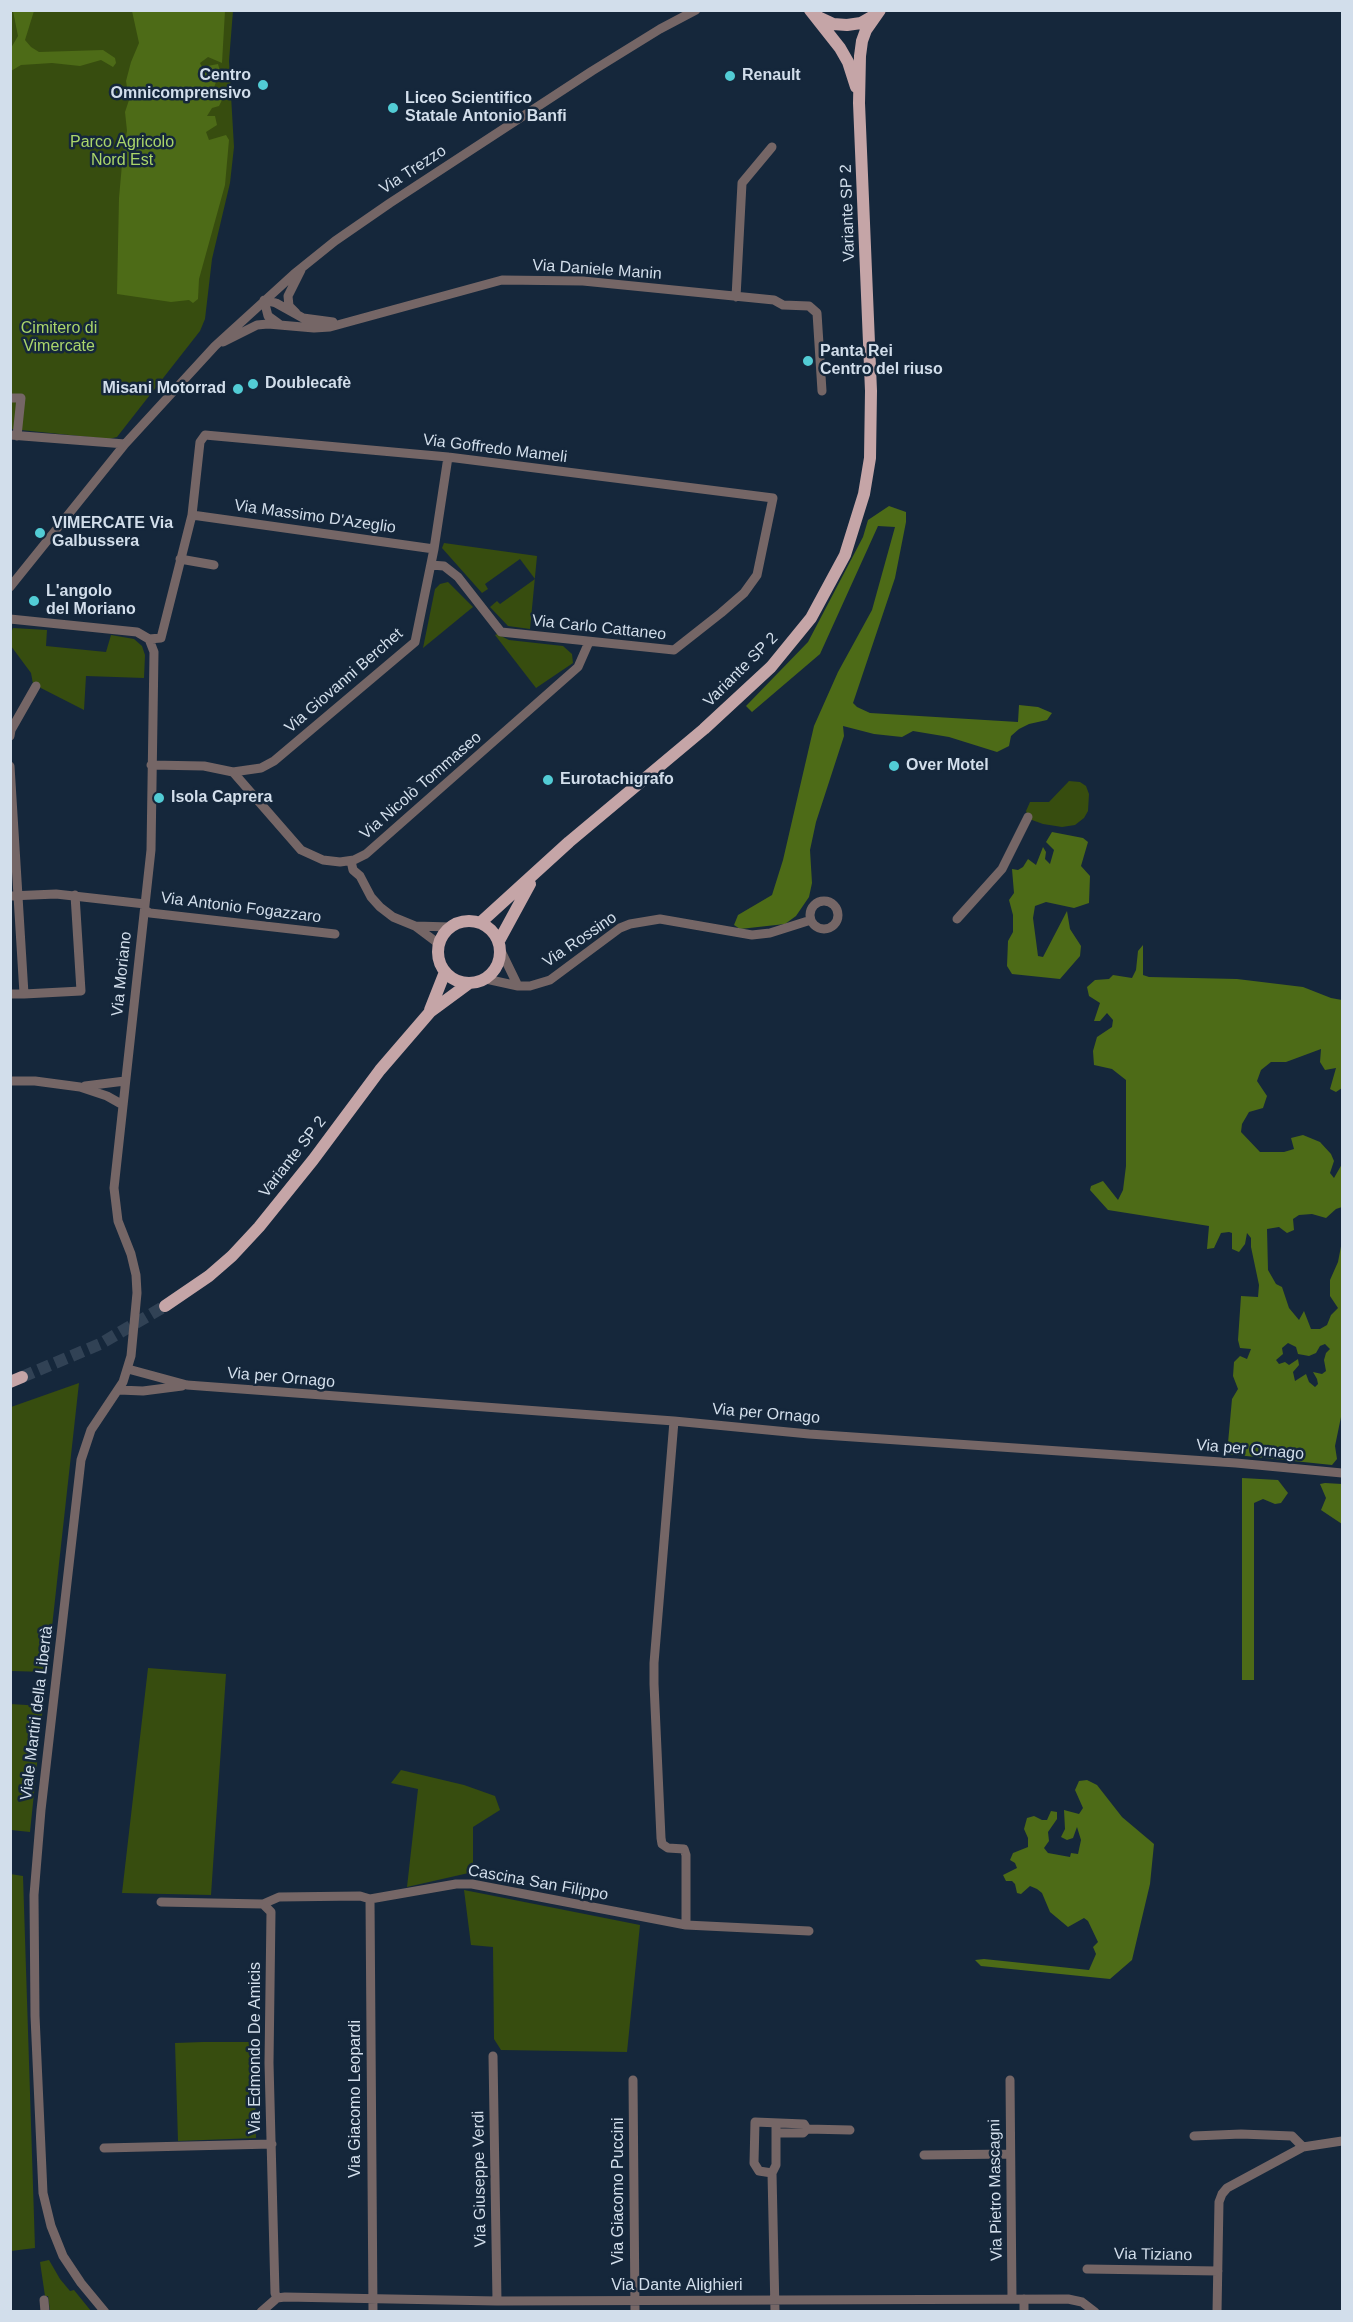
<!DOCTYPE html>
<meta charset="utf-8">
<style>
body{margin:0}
#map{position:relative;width:1353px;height:2322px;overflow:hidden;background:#15273b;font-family:Helvetica,sans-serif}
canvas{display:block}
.frame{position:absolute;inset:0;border:12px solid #d2deeb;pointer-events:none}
</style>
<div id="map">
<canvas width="1353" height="2322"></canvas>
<div class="frame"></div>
</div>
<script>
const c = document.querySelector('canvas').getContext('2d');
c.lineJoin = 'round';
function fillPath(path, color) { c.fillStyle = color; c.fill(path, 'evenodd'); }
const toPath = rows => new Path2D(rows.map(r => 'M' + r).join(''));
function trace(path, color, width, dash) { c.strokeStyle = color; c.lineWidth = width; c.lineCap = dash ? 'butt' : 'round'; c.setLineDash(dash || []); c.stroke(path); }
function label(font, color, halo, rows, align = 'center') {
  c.font = font + ' Helvetica,sans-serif'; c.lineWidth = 5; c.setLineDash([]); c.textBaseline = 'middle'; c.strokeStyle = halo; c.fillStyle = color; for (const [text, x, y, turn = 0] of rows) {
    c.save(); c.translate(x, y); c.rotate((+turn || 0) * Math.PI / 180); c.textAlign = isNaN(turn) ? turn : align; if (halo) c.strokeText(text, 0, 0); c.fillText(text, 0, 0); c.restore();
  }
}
fillPath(toPath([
 [10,11,233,11,229,61,234,147,230,183,212,259,205,319,200,331,117,437,109,439,11,429],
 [444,543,537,556,530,629,508,626,490,607,497,601,500,604,535,579,520,559,485,584,488,589,482,593,442,548],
 [448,582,473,607,423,648,435,589,440,584],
 [13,628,47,630,46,646,106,652,111,635,134,639,142,646,145,655,144,678,86,676,84,710,33,684,31,673,11,646,11,633],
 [497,634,509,640,563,646,572,654,573,663,536,688,495,635],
 [1069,781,1080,782,1086,786,1089,794,1088,811,1084,818,1075,825,1062,827,1043,824,1032,820,1028,817,1026,811,1030,802,1049,802],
 [79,1383,47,1672,11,1671,11,1407],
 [148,1668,226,1674,211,1895,122,1893],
 [10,1704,43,1706,30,1832,11,1830],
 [401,1770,464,1785,495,1796,500,1810,473,1827,473,1872,407,1887,418,1789,391,1783],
 [10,1874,23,1876,35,2248,11,2251],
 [464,1890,640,1925,627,2052,501,2050,494,2039,493,1947,471,1945],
 [203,2042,254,2042,256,2138,178,2141,175,2043],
 [49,2260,60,2279,70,2291,74,2290,91,2311,50,2311,48,2296,45,2296,40,2262]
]), '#374d0f');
fillPath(toPath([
 [13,11,34,11,25,40,31,47,39,52,103,50,115,58,116,63,113,67,101,60,80,66,52,63,21,65,11,71,11,48,18,36],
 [132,11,225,11,222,63,208,57,200,63,202,67,218,64,220,71,212,93,215,98,222,100,219,106,212,108,207,116,215,116,217,125,206,132,209,140,226,135,229,140,225,185,199,279,198,299,193,303,189,300,171,302,117,294,119,198,123,153,127,131,125,112,129,100,126,81,131,62,139,43],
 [889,506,906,512,906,522,895,578,853,703,857,707,870,713,1018,722,1019,705,1038,707,1052,713,1047,720,1029,724,1019,729,1011,736,1009,746,997,752,949,737,913,731,902,737,874,734,843,726,844,736,816,822,810,850,812,883,809,897,796,916,785,924,740,929,734,925,738,915,772,895,783,860,814,726,838,672,872,610,895,527,878,526,820,654,752,712,746,706,808,642,863,537,868,520],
 [1052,832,1083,838,1088,842,1081,866,1090,876,1089,903,1074,908,1046,902,1035,906,1033,918,1038,956,1043,957,1067,911,1070,929,1081,946,1080,956,1060,979,1012,974,1007,966,1008,941,1013,932,1013,915,1009,900,1014,893,1012,869,1018,870,1023,867,1028,859,1036,865,1043,847,1046,852,1045,859,1050,864,1054,850,1046,842],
 [1143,945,1143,975,1149,977,1237,979,1303,987,1331,998,1342,1000,1342,1088,1336,1092,1330,1089,1336,1068,1325,1070,1320,1062,1321,1049,1286,1062,1271,1062,1261,1070,1257,1081,1267,1096,1263,1108,1249,1112,1242,1124,1241,1132,1260,1152,1284,1152,1294,1149,1291,1138,1303,1135,1320,1142,1331,1154,1334,1161,1330,1173,1334,1178,1342,1164,1342,1207,1336,1209,1326,1218,1312,1214,1299,1215,1293,1219,1294,1230,1287,1233,1279,1227,1267,1229,1268,1270,1276,1284,1282,1287,1289,1308,1299,1320,1304,1311,1311,1329,1320,1329,1327,1325,1331,1315,1338,1308,1330,1296,1330,1280,1338,1262,1342,1241,1342,1432,1341,1417,1335,1446,1337,1459,1332,1465,1227,1454,1232,1399,1238,1389,1233,1376,1234,1362,1240,1356,1247,1359,1251,1349,1240,1348,1238,1340,1241,1296,1258,1297,1259,1285,1251,1247,1251,1238,1247,1233,1245,1244,1239,1252,1232,1249,1232,1233,1229,1232,1221,1233,1214,1248,1207,1249,1209,1226,1108,1210,1090,1190,1091,1186,1103,1181,1118,1200,1123,1190,1126,1166,1126,1080,1112,1069,1094,1065,1093,1051,1097,1037,1112,1027,1113,1020,1107,1013,1100,1021,1094,1021,1100,1003,1089,996,1087,987,1095,980,1109,979,1113,975,1132,978,1136,970,1138,951],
 [1288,1343,1296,1347,1298,1354,1309,1356,1316,1353,1320,1346,1325,1344,1330,1349,1326,1353,1324,1360,1326,1371,1322,1374,1313,1372,1317,1379,1318,1384,1315,1387,1309,1382,1306,1374,1295,1381,1293,1372,1299,1365,1298,1359,1289,1365,1285,1362,1279,1364,1276,1360,1283,1354,1282,1348],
 [1242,1478,1278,1480,1288,1493,1281,1503,1275,1504,1263,1499,1254,1503,1254,1680,1242,1680],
 [1325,1483,1342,1484,1342,1524,1321,1510,1326,1498,1320,1484],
 [1087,1780,1097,1785,1122,1817,1154,1844,1150,1884,1132,1960,1110,1979,981,1966,975,1960,984,1959,1089,1970,1096,1954,1093,1947,1098,1942,1088,1921,1084,1918,1068,1927,1050,1912,1042,1893,1037,1889,1030,1886,1021,1894,1017,1893,1015,1884,1012,1881,1006,1881,1003,1875,1017,1868,1015,1863,1010,1860,1013,1853,1028,1847,1028,1838,1024,1829,1027,1818,1034,1816,1042,1820,1047,1820,1051,1811,1057,1812,1057,1819,1048,1832,1049,1841,1044,1848,1048,1853,1070,1857,1071,1853,1078,1854,1081,1840,1077,1827,1073,1838,1067,1840,1061,1837,1065,1829,1064,1810,1079,1814,1083,1808,1075,1790,1079,1781]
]), '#4d6b17');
trace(toPath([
 [22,1377,100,1344,165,1306]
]), '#314255', 12, [12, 6]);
trace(toPath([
 [736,297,742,183,772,147],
 [264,300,276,303,303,318,333,322],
 [264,300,268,316,279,324],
 [296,313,289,306,288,296,301,270],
 [223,342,257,325,268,324,314,328,330,327,502,280,583,281,774,300,783,305,809,306,817,313,822,391],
 [10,398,21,398,17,436],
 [10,435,125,444],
 [192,515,434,549],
 [180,559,214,565],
 [10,587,125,444,215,346,294,274,335,241,390,203,592,71,660,29,696,10],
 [10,619,137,632,149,639,154,652,151,850,114,1188,118,1221,131,1254,136,1275,137,1293,131,1356,123,1382,91,1430,81,1460,41,1810,34,1895,35,2016,43,2193,51,2226,63,2256,81,2283,105,2312],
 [149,639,161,638,192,515,200,442,205,435,448,457,773,498,757,575,744,593,721,613,674,650,501,632,458,577,444,566,431,565],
 [10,736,11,730,36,686],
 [151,765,204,766,233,772,261,768,274,761,415,642,434,549,448,457],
 [10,766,24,994,81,991,75,895],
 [233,772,301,850,323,860,340,862,354,860,366,854,578,667,589,642],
 [351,861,353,870,360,876,371,897,380,907,393,917,415,926,439,944],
 [10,896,56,894,145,904],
 '810 915a14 14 0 1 1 28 0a14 14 0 1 1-28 0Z',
 [145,910,150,913,335,934],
 [957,919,1002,869,1028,817],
 [415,926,451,927],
 [486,979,518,986,501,951],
 [518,986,530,986,550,980,620,928,630,924,660,919,752,935,770,933,811,920],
 [10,994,24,994],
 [10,1081,35,1081,80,1087,107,1096,123,1105],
 [85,1086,125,1081],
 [128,1369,187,1385,674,1421,809,1434,1236,1463,1342,1473],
 [119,1390,143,1391,182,1386],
 [674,1421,654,1663,654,1684,661,1838,662,1844,668,1848,684,1849,686,1855,686,1925],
 [370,1899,373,2312],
 [161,1902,263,1904,271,1912,269,2063,275,2293,277,2298],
 [263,1904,279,1897,360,1896,370,1899,456,1884,472,1884,686,1925,809,1931],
 [493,2056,497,2301],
 [633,2080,635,2312],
 [1010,2080,1012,2299],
 [807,2129,850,2130],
 [1194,2136,1241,2134,1292,2136,1303,2147],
 [104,2148,272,2144],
 [924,2155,1010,2154],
 [772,2173,759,2171,754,2163,755,2122,804,2124,807,2129,803,2133,776,2133],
 [1087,2269,1218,2271],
 [1024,2299,1024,2312],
 [44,2300,45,2312],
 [261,2312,277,2298,285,2297,497,2301,1068,2299,1082,2302,1095,2312],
 [775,2312,772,2173,776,2165,776,2123],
 [1217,2312,1219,2202,1222,2194,1227,2188,1303,2147,1342,2141]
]), '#756666', 9);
trace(toPath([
 [810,10,840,48,848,62,856,87],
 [818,17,833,24,847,25,861,23,875,15],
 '438 952a31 31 0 1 1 62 0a31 31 0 1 1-62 0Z',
 [480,923,569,842,704,729,771,667,811,618,845,555,864,494,870,458,871,391,859,103,860,56,862,41,866,30,880,10],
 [499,941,530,884],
 [430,1010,445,972],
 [165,1306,209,1276,232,1256,259,1227,313,1160,380,1070,430,1012,468,984],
 [10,1382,22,1377]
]), '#c5a5a7', 12);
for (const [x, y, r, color] of [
 [730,76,6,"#52ccd5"],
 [263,85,6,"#52ccd5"],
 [393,108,6,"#52ccd5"],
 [808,361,6,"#52ccd5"],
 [253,384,6,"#52ccd5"],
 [238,389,6,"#52ccd5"],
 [40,533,6,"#52ccd5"],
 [34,601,6,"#52ccd5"],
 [894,766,6,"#52ccd5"],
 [548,780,6,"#52ccd5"],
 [159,798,6,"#52ccd5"]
]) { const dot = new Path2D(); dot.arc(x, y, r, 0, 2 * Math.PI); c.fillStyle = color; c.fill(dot); trace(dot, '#15273b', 2); }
label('bold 16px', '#d2deeb', '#15273b', [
 ["Centro",251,76,"right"],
 ["Omnicomprensivo",251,94,"right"],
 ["Renault",742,76],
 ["Liceo Scientifico",405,99],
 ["Statale Antonio Banfi",405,117],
 ["Panta Rei",820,352],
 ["Centro del riuso",820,370],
 ["Doublecafè",265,384],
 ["Misani Motorrad",226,389,"right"],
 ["VIMERCATE Via",52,524],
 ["Galbussera",52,542],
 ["L'angolo",46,592],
 ["del Moriano",46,610],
 ["Over Motel",906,766],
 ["Eurotachigrafo",560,780],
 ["Isola Caprera",171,798]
], 'left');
label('16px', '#aad56a', '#15273b', [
 ["Parco Agricolo",122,143],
 ["Nord Est",122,161],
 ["Cimitero di",59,329],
 ["Vimercate",59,347]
]);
label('16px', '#d2deeb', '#15273b', [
 ["Via Trezzo",413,170,-33],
 ["Variante SP 2",848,213,-92],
 ["Via Daniele Manin",597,270,4],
 ["Via Goffredo Mameli",495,449,7],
 ["Via Massimo D'Azeglio",315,517,8],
 ["Via Carlo Cattaneo",599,628,6],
 ["Variante SP 2",741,670,-45],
 ["Via Giovanni Berchet",344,681,-41],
 ["Via Nicolò Tommaseo",421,786,-41],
 ["Via Antonio Fogazzaro",241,908,7],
 ["Via Rossino",580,940,-34],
 ["Via Moriano",122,974,-84],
 ["Variante SP 2",293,1157,-52],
 ["Via per Ornago",281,1378,5],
 ["Via per Ornago",766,1414,5],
 ["Via per Ornago",1250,1450,5],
 ["Viale Martiri della Libertà",37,1713,-83],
 ["Cascina San Filippo",538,1883,10],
 ["Via Edmondo De Amicis",256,2048,-90],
 ["Via Giacomo Leopardi",356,2099,-90],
 ["Via Giuseppe Verdi",480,2179,-91],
 ["Via Pietro Mascagni",996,2190,-91],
 ["Via Giacomo Puccini",619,2191,-90],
 ["Via Tiziano",1153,2255,1],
 ["Via Dante Alighieri",677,2286]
]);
</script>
